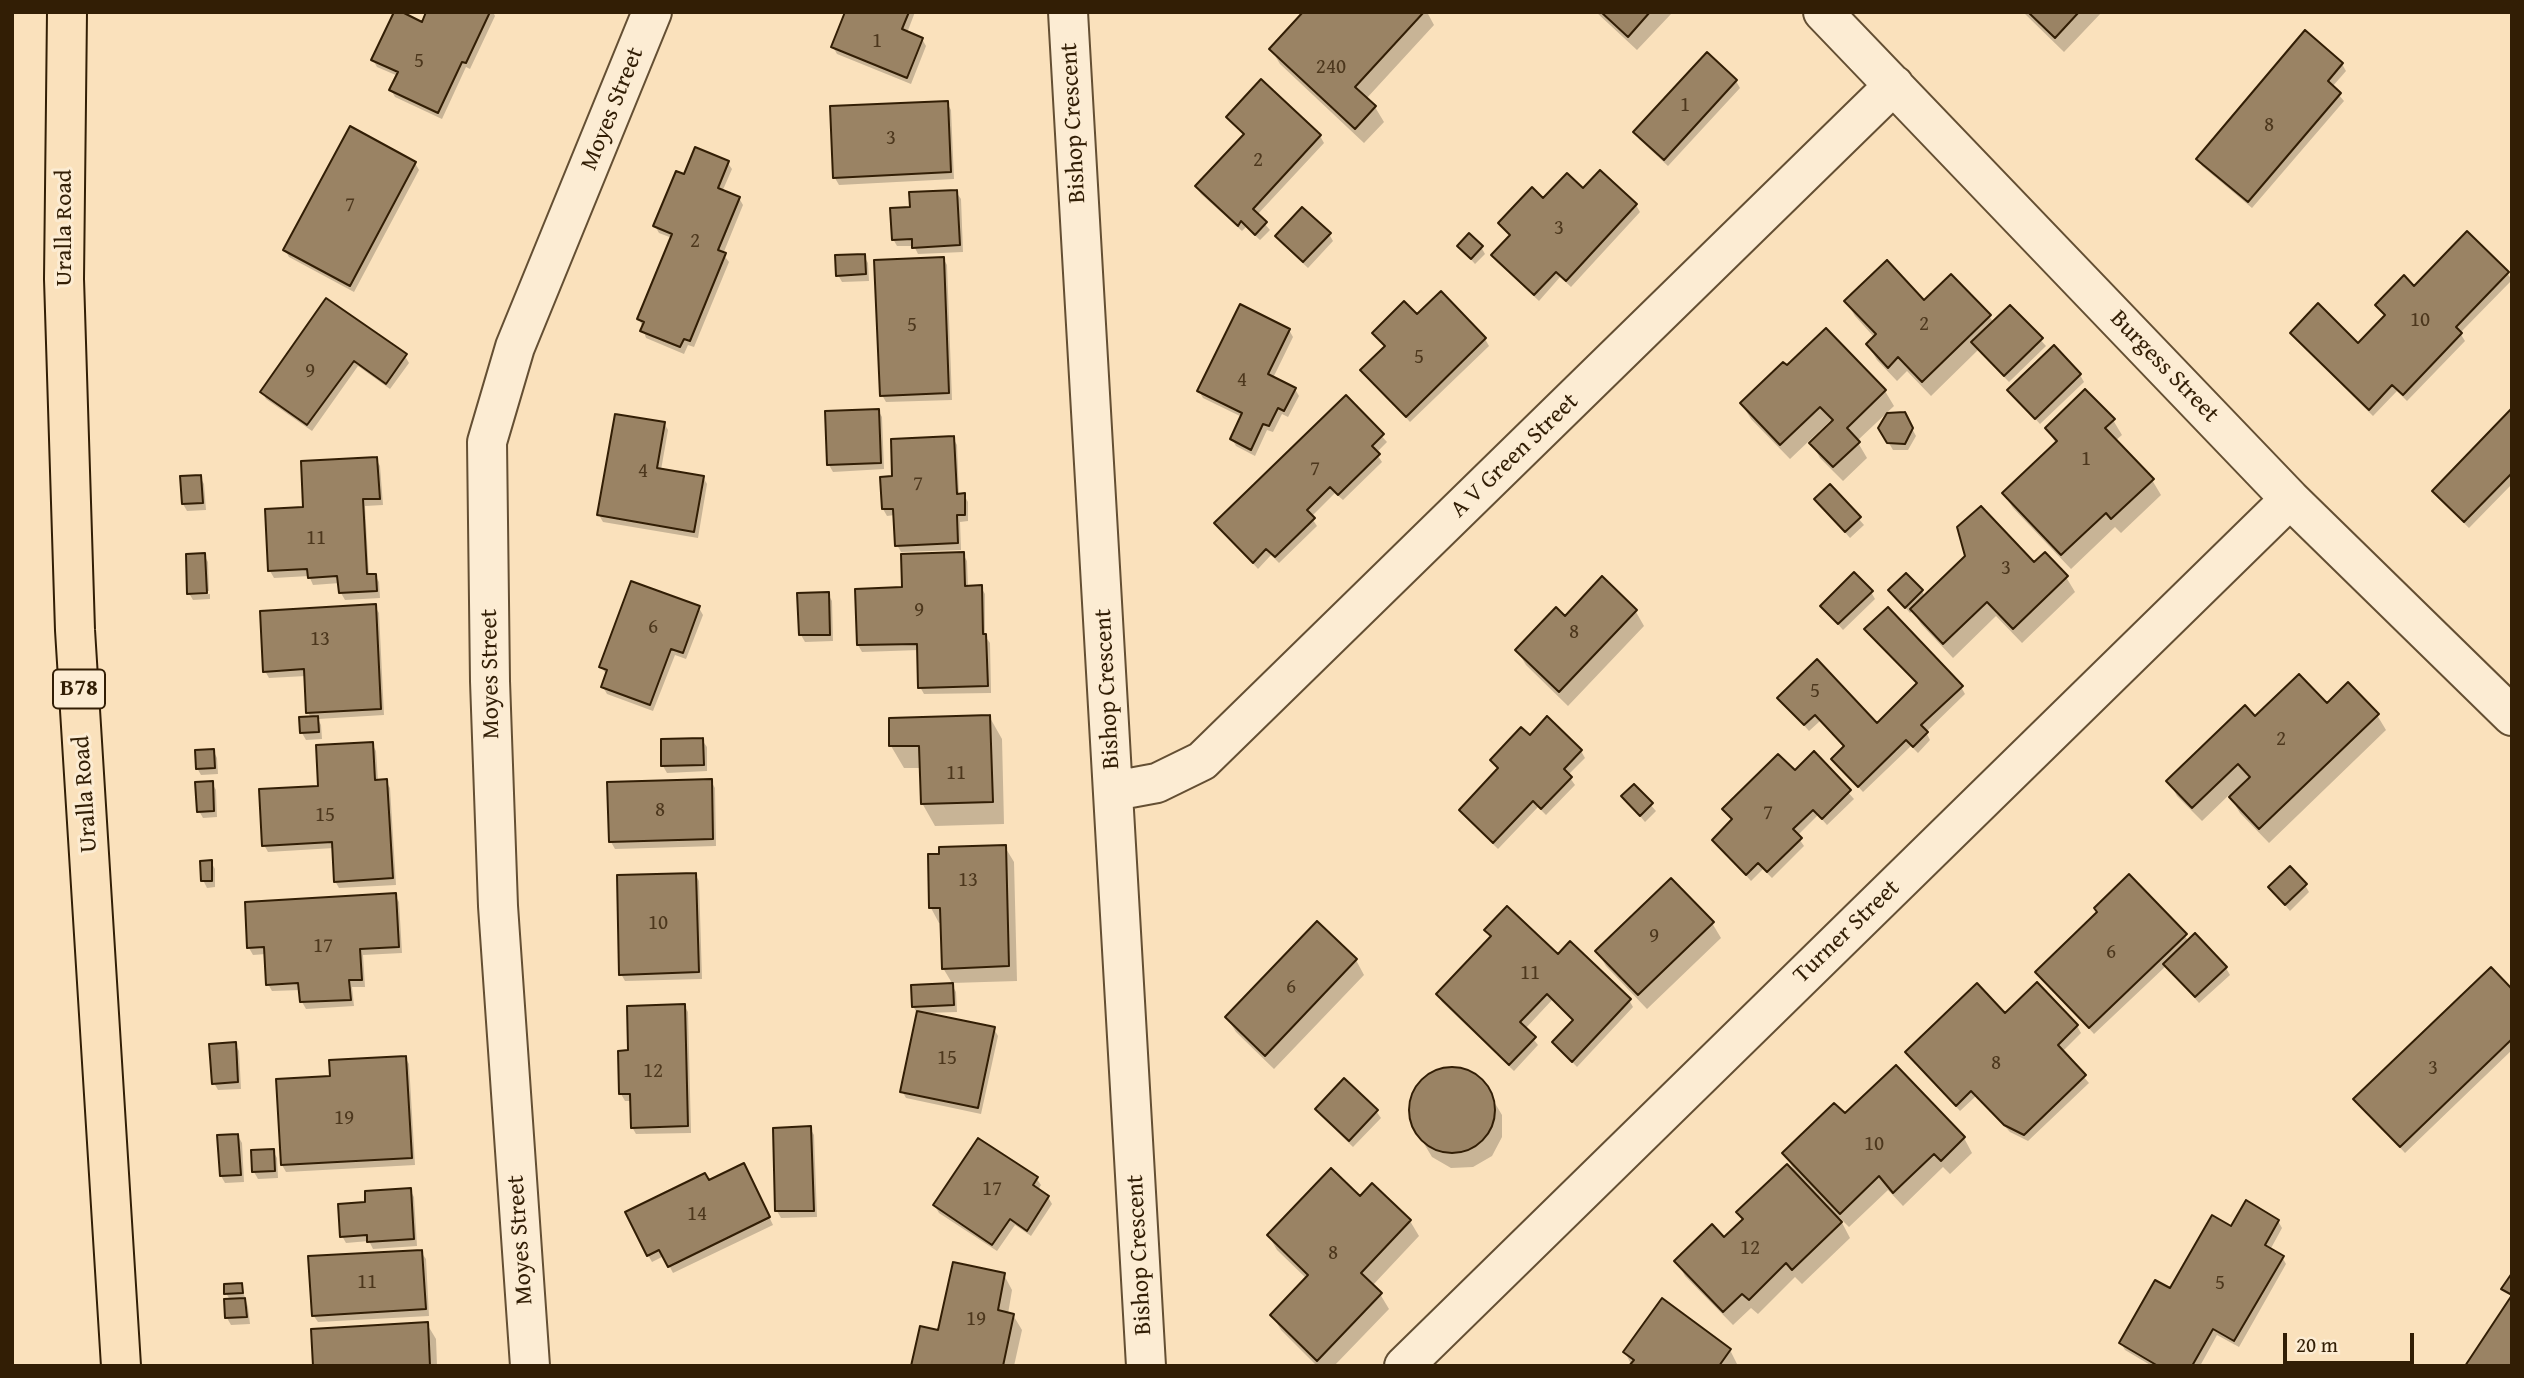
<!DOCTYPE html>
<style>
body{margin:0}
#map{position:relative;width:2524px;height:1378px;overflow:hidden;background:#fae1bc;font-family:"Gentium Book Plus",serif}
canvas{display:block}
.frame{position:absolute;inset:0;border:14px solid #321e05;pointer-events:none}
.scale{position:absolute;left:2283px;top:1333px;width:131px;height:32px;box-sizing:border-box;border:4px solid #321e05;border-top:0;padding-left:9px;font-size:21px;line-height:24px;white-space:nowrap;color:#321e05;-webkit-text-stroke:5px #fcecd3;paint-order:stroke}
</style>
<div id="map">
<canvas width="2524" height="1378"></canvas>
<div class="frame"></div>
<div class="scale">20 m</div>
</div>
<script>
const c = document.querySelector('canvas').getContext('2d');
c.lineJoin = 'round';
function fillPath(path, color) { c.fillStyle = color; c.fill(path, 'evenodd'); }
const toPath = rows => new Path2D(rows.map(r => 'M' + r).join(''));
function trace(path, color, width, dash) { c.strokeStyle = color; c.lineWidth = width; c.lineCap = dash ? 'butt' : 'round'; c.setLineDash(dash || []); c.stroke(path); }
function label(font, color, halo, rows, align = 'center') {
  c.font = font + ' "Gentium Book Plus",serif'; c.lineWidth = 6; c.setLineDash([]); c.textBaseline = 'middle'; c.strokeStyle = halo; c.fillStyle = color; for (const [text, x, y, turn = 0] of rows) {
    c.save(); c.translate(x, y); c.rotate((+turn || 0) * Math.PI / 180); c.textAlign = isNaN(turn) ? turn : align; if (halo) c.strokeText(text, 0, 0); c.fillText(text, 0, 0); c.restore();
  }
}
fillPath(toPath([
 [428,12,493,12,495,16,470,69,466,67,442,119,395,97,391,90,398,76,377,67,373,60,422,24],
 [847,12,915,12,907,33,922,39,926,46,911,84,837,54,833,47],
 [1306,12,1427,12,1434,25,1366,99,1375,107,1384,122,1364,143,1280,64,1271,49],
 [1596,12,1670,12,1671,14,1637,50],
 [2023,12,2102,12,2064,52],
 [2342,64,2346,71,2332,87,2344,101,2252,208,2202,166,2198,159],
 [1736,81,1740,88,1668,166,1639,139,1635,132],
 [947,103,951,110,954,179,839,185,835,178],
 [1228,117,1320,136,1324,143,1257,215,1270,230,1260,240,1246,227,1242,231,1201,194,1197,187,1244,136],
 [727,162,732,169,722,192,739,198,743,205,723,254,729,262,694,347,688,345,684,354,646,338,639,318,672,238,659,233,655,226,685,177],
 [415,163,419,170,354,292,289,257,285,250],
 [1583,190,1636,205,1640,212,1571,287,1560,277,1539,301,1497,262,1493,256,1511,237,1500,224,1544,201],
 [956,192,961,199,963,252,918,254,914,246,897,246,893,239,912,209],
 [1329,234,1333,241,1308,268,1281,243,1277,236],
 [1459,246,1481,247,1485,254,1475,264],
 [864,256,868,263,869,281,842,282,838,275],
 [943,258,947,265,952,400,886,402,882,395],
 [2507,273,2512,280,2460,333,2465,341,2407,401,2397,391,2373,416,2296,340,2292,333,2358,345,2386,317,2377,306,2414,288],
 [327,300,405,356,409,363,390,389,358,366,312,431,266,399,262,392],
 [1846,301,1924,302,1989,316,1994,323,2010,307,2046,346,2009,382,1978,350,1931,396,1907,371,1897,381,1877,360,1868,345,1875,338,1855,316],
 [1289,330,1293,337,1273,378,1295,389,1299,396,1288,417,1282,414,1273,432,1267,430,1255,456,1236,446,1232,439,1242,417,1203,398,1199,391],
 [1826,330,1885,391,1894,406,1857,441,1867,458,1843,481,1820,458,1812,443,1832,423,1830,421,1790,459,1751,419,1742,404,1787,368],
 [1374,333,1485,339,1489,346,1410,422,1362,370,1385,348],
 [2080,375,2084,382,2040,424,2009,390],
 [1346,397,1387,442,1376,453,1382,462,1343,500,1335,493,1311,517,1317,526,1279,563,1271,555,1258,569,1216,523],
 [878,410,882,417,884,469,833,472,829,465],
 [2512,411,2512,484,2469,528,2438,498,2434,491],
 [1904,414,1916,436,1908,450,1893,450,1880,428],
 [2113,420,2122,435,2115,441,2152,480,2161,495,2121,533,2115,527,2071,569,2013,508,2004,494,2056,444,2047,428],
 [664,423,668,430,661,470,703,477,707,484,698,538,603,522,599,515],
 [953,438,957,445,959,495,964,495,968,502,968,521,960,522,961,550,901,552,897,545,895,515,887,516,883,509,894,478],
 [376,459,380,466,383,505,365,506,369,576,375,575,379,582,380,598,345,600,341,593,340,583,313,585,309,576,274,578,270,571,305,508],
 [200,477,204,484,206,510,187,511,183,504,182,478],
 [1830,486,1864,525,1850,538,1816,500],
 [963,554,967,561,968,588,981,587,985,594,985,636,990,643,991,693,924,694,920,687,919,650,862,652,858,645],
 [204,555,208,562,209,591,190,592,190,595,189,593],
 [2034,565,2066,577,2075,592,2022,643,1996,616,1953,658,1921,624,1913,611,1910,613,1890,590,1922,591,1925,597],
 [1602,579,1636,612,1644,626,1568,706,1526,665,1517,650,1565,618],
 [1871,592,1875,599,1843,630,1822,606],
 [210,594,210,599,193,600,190,595],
 [828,594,832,601,833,641,805,642,801,635],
 [375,606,379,613,384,715,318,719,321,725,322,739,306,740,302,733,301,719,311,718,308,712,306,676,269,678,265,671],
 [699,608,703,615,686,659,675,655,653,711,607,694,603,687,607,675,601,667],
 [1866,629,1961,687,1965,694,1926,732,1930,740,1918,753,1911,746,1863,792,1833,759,1845,748,1820,721,1809,731,1779,698,1877,725,1918,685],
 [2327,706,2377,715,2386,730,2269,843,2240,813,2229,795,2202,821,2177,796,2169,781,2255,718],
 [989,716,1002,739,1004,824,935,826,922,803,922,768,904,768,891,746],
 [1530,738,1581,751,1585,758,1568,775,1575,785,1546,815,1538,807,1498,849,1465,817,1461,810,1499,770,1492,760],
 [702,740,707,747,707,771,667,773,663,766],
 [372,744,376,751,378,781,386,781,390,788,396,885,339,888,335,881,334,848,268,852,264,845,320,787],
 [213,750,217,758,218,774,201,775,197,768],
 [1814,754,1854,799,1827,825,1818,815,1797,836,1804,846,1772,878,1763,869,1751,881,1714,840,1733,821,1724,809,1795,773],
 [711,781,715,788,716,846,615,849,611,842],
 [212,783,216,790,217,817,203,818,199,811],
 [1634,786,1656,811,1645,822,1624,797],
 [1005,847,1014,862,1017,981,952,983,943,968,942,923,939,923,931,908],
 [211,862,215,869,215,887,207,888,203,880],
 [695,874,699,881,702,979,625,981,621,974],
 [2129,876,2189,941,2226,968,2230,975,2199,1003,2166,966,2094,1034,2037,972,2098,913],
 [2305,885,2309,892,2290,911,2270,887],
 [395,895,399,902,402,953,363,955,365,987,352,987,354,1006,306,1009,302,1002,301,990,272,991,268,984,266,954,253,955,249,948],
 [1712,923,1721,938,1647,1009,1606,966,1597,951],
 [1486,931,1558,957,1629,1000,1633,1007,1577,1067,1554,1043,1574,1022,1552,1000,1525,1029,1538,1045,1514,1071,1442,1002,1438,995,1491,939],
 [1356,960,1364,975,1274,1069,1236,1032,1227,1018],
 [952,985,956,992,957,1012,924,1013,994,1029,998,1036,981,1114,906,1098,902,1091,918,1015,913,1006],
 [2512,992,2512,1050,2405,1153,2355,1099],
 [684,1005,688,1012,691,1133,636,1134,632,1127,632,1101,625,1101,621,1094,630,1051],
 [2005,1015,2077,1026,2081,1033,2062,1052,2089,1083,2028,1141,2010,1132,1976,1096,1960,1111,1907,1053],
 [235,1044,239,1051,241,1089,218,1090,214,1083],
 [405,1057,409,1064,415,1165,286,1172,282,1165,332,1078],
 [1896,1067,1964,1138,1972,1153,1950,1174,1943,1167,1903,1206,1888,1190,1849,1227,1839,1217,1850,1238,1802,1284,1795,1277,1758,1314,1751,1308,1733,1325,1685,1276,1677,1261,1724,1240,1744,1221,1739,1212,1796,1174,1784,1153,1845,1116],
 [1440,1069,1462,1069,1481,1080,1502,1115,1502,1137,1492,1156,1473,1167,1451,1168,1432,1157,1411,1122,1411,1100,1421,1081],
 [1317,1109,1376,1111,1381,1118,1353,1147,1321,1116],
 [810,1128,814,1135,817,1217,781,1218,777,1211],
 [238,1136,242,1143,244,1182,225,1183,221,1176],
 [273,1151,277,1158,278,1178,258,1179,254,1172],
 [748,1173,773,1225,673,1273,664,1256,652,1262,648,1255,709,1182],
 [1036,1178,1041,1185,1038,1190,1048,1197,1052,1204,1031,1236,1015,1225,997,1251,939,1213,935,1206],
 [1372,1185,1410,1221,1419,1236,1372,1286,1380,1294,1389,1309,1334,1366,1317,1366,1281,1330,1272,1315,1307,1279,1277,1250,1269,1236,1360,1199],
 [410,1190,414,1197,417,1246,373,1249,369,1241,346,1243,342,1236],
 [2278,1221,2282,1228,2270,1250,2282,1257,2286,1264,2239,1347,2217,1335,2200,1366,2152,1366,2125,1350,2121,1343,2232,1228],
 [421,1252,426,1259,429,1316,318,1322,313,1315],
 [1004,1275,1012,1290,1008,1314,1013,1315,1022,1330,1014,1366,913,1366],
 [241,1285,248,1307,250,1324,231,1325,227,1318,230,1300,226,1293],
 [427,1324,436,1339,437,1366,315,1366],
 [1730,1350,1738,1366,1632,1366,1625,1352]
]), '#0003');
const building = toPath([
 [394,12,402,12,422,22,426,12,490,12,466,63,462,62,438,113,389,90,398,72,371,60,394,12],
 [845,12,909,12,902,29,923,38,907,78,831,47,845,12],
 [1303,12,1424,12,1355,87,1376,106,1355,129,1269,49,1303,12],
 [1601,12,1650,12,1628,37,1601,12],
 [2028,12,2079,12,2055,38,2028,12],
 [2305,30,2343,63,2328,81,2341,93,2248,202,2196,159,2305,30],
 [1707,52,1737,80,1664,160,1633,132,1707,52],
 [1261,79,1321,135,1253,209,1267,222,1255,235,1241,221,1238,226,1195,186,1244,134,1226,117,1261,79],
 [948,101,951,172,833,178,830,106,948,101],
 [350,126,416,162,350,286,283,250,350,126],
 [695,147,729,161,718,188,740,197,718,250,726,253,690,341,684,339,680,347,640,331,644,322,637,319,672,234,653,226,676,171,684,174,695,147],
 [1600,170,1637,204,1566,281,1556,272,1534,295,1491,255,1510,235,1498,223,1532,187,1543,198,1567,173,1583,188,1600,170],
 [957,190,960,245,912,248,912,239,892,240,890,208,910,207,909,192,957,190],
 [1302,207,1331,233,1303,262,1275,236,1302,207],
 [2467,231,2509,272,2456,327,2462,333,2403,395,2392,385,2369,410,2290,333,2318,303,2358,343,2385,315,2375,305,2404,275,2414,286,2467,231],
 [1469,233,1483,246,1471,259,1457,246,1469,233],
 [865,254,866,274,836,276,835,255,865,254],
 [944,257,949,393,880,396,874,260,944,257],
 [1887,260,1924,300,1951,274,1991,315,1922,382,1898,357,1888,368,1866,344,1876,334,1844,301,1887,260],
 [1441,291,1486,338,1406,417,1360,370,1385,346,1372,333,1404,301,1417,314,1441,291],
 [326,298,407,354,386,384,354,361,307,425,260,392,326,298],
 [1240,304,1290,329,1268,374,1296,388,1284,411,1278,408,1269,426,1263,424,1251,450,1230,439,1242,413,1197,391,1240,304],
 [2010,305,2043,338,2004,376,1971,342,2010,305],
 [1826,328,1886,390,1847,428,1860,442,1833,467,1809,443,1833,420,1820,407,1780,445,1740,403,1783,362,1787,365,1826,328],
 [2054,345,2081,374,2035,419,2007,390,2054,345],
 [2085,389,2115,419,2105,428,2154,479,2111,519,2106,513,2061,555,2002,493,2057,441,2045,428,2085,389],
 [1346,395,1384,434,1372,446,1380,454,1338,495,1330,487,1307,510,1315,518,1275,557,1266,549,1253,563,1214,523,1346,395],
 [2512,408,2512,473,2464,522,2432,491,2512,408],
 [879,409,881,463,827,465,825,411,879,409],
 [1905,412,1913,428,1905,444,1887,443,1878,428,1887,413,1905,412],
 [615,414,665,422,657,468,704,476,694,532,597,515,615,414],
 [954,436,957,494,965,493,965,515,957,515,958,543,895,546,893,509,882,509,880,477,892,476,891,439,954,436],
 [377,457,380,499,363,499,367,574,376,574,377,591,339,593,337,576,308,578,307,569,268,571,265,509,303,507,301,461,377,457],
 [201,475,203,503,182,504,180,476,201,475],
 [1830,484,1861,517,1845,532,1814,499,1830,484],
 [1981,506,2034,562,2045,552,2068,576,2013,629,1987,602,1943,644,1910,609,1965,556,1957,527,1981,506],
 [964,552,965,586,982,585,983,634,986,634,988,686,918,688,917,644,857,645,855,589,902,587,901,554,964,552],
 [205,553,207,593,187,594,186,554,205,553],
 [1854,572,1873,591,1838,624,1820,606,1854,572],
 [1906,573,1923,590,1905,608,1888,590,1906,573],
 [1602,576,1637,610,1559,692,1515,650,1556,607,1565,616,1602,576],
 [631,581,700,606,683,653,671,649,650,705,601,687,607,670,599,667,631,581],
 [829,592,830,635,799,635,797,593,829,592],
 [376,604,381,709,306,713,304,669,263,672,260,611,376,604],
 [1888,607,1963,686,1921,725,1928,732,1913,747,1906,740,1858,787,1831,759,1844,746,1815,715,1804,725,1777,698,1817,659,1877,723,1917,683,1864,629,1888,607],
 [2299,674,2327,703,2348,682,2379,714,2259,829,2229,797,2250,777,2238,764,2192,808,2166,781,2245,705,2255,716,2299,674],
 [990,715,993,802,921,804,919,746,889,746,889,718,990,715],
 [318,716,319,732,300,733,299,717,318,716],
 [1547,716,1582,750,1564,769,1572,777,1541,809,1533,801,1493,843,1459,810,1498,768,1490,760,1521,727,1530,735,1547,716],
 [703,738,704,765,661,766,661,739,703,738],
 [373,742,375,780,387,779,393,878,334,882,332,842,262,846,259,789,318,786,316,745,373,742],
 [214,749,215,768,196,769,195,750,214,749],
 [1814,751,1851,790,1822,819,1813,810,1793,829,1802,838,1767,872,1758,863,1746,875,1712,840,1732,819,1722,809,1778,754,1795,770,1814,751],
 [712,779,713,839,609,842,607,782,712,779],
 [213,781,214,811,197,812,195,782,213,781],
 [1634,784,1653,803,1640,816,1621,796,1634,784],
 [1006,845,1009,966,942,969,940,908,929,908,928,854,939,854,939,847,1006,845],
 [212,860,212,881,201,881,200,861,212,860],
 [2290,866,2307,884,2285,905,2268,887,2290,866],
 [696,873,699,972,619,975,617,875,696,873],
 [2129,874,2187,934,2089,1028,2035,972,2097,912,2094,908,2129,874],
 [1671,878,1714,922,1638,995,1595,951,1671,878],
 [396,893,399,947,360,949,362,980,349,980,351,1000,300,1002,298,983,266,985,264,947,247,948,245,902,396,893],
 [1507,906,1558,954,1570,941,1631,999,1572,1062,1552,1042,1573,1020,1547,994,1520,1022,1536,1037,1509,1065,1436,994,1491,936,1484,930,1507,906],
 [1317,921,1357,959,1265,1056,1225,1017,1317,921],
 [2195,933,2227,967,2195,997,2163,964,2195,933],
 [2491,967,2512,989,2512,1039,2400,1147,2353,1099,2491,967],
 [2037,982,2078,1025,2058,1045,2086,1075,2024,1135,2004,1125,1971,1091,1956,1106,1905,1052,1977,983,2005,1013,2037,982],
 [953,983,954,1005,912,1007,911,985,953,983],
 [685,1004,688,1126,631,1128,630,1094,619,1094,618,1051,628,1050,627,1006,685,1004],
 [917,1011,995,1027,978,1108,900,1092,917,1011],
 [236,1042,238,1082,212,1084,209,1044,236,1042],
 [406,1056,412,1158,281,1165,276,1079,330,1076,329,1060,406,1056],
 [1896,1065,1965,1137,1941,1161,1934,1154,1893,1193,1879,1176,1840,1214,1782,1153,1834,1103,1845,1113,1896,1065],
 '1409 1110a43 43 0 1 1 86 0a43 43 0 1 1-86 0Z',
 [1344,1078,1378,1110,1349,1141,1315,1109,1344,1078],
 [811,1126,814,1211,775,1211,773,1128,811,1126],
 [238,1134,241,1175,220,1176,217,1135,238,1134],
 [978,1138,1038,1177,1033,1185,1049,1196,1027,1231,1010,1219,992,1245,933,1205,978,1138],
 [274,1149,275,1171,252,1172,251,1150,274,1149],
 [744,1163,770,1217,668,1267,659,1250,647,1256,625,1212,705,1173,709,1180,744,1163],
 [1787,1164,1842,1222,1792,1270,1786,1263,1749,1300,1742,1294,1723,1312,1674,1261,1712,1224,1724,1237,1743,1219,1736,1212,1787,1164],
 [1331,1168,1360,1196,1372,1183,1411,1220,1361,1273,1382,1293,1317,1361,1270,1315,1308,1275,1267,1235,1331,1168],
 [411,1188,414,1239,367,1242,367,1235,340,1237,338,1204,365,1202,365,1191,411,1188],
 [2246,1200,2279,1220,2265,1245,2284,1256,2234,1341,2213,1329,2192,1366,2158,1366,2119,1343,2155,1280,2170,1288,2212,1215,2231,1226,2246,1200],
 [422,1250,426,1309,312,1316,308,1256,422,1250],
 [953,1262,1005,1273,998,1310,1014,1314,1003,1366,911,1366,920,1326,938,1330,953,1262],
 [2512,1273,2512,1366,2465,1366,2512,1295,2501,1289,2512,1273],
 [242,1283,243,1293,224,1294,224,1284,242,1283],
 [245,1298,247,1317,225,1318,224,1299,245,1298],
 [1662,1298,1731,1349,1719,1366,1629,1366,1634,1360,1623,1352,1662,1298],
 [428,1322,430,1366,313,1366,311,1329,428,1322]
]);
fillPath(building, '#9a8364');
trace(building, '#321e05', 2);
const minor = toPath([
 [1068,12,1146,1366],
 [1823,12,2290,499,2512,716],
 [1114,791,1157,783,1202,761,1894,85],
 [530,1366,498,906,490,681,487,442,515,347,652,12],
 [1404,1366,2290,499]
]);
const major = toPath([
 [67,12,64,279,75,630,121,1366]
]);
trace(minor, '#644f33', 42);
trace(major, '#321e05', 42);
trace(minor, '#fcecd3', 38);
trace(major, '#fae1bc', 38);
label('21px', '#4c371d', null, [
 ["1",877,42],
 ["5",419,62],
 ["240",1331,68],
 ["1",1685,106],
 ["8",2269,126],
 ["3",891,139],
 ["2",1258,161],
 ["7",350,206],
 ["3",1559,229],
 ["2",695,242],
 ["10",2420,321],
 ["2",1924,325],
 ["5",912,326],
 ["5",1419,358],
 ["9",310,372],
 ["4",1242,381],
 ["1",2086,460],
 ["7",1315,470],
 ["4",643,472],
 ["7",918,485],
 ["11",316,539],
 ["3",2006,569],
 ["9",919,611],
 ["6",653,628],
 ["8",1574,633],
 ["13",320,640],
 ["5",1815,692],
 ["2",2281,740],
 ["11",956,774],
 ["8",660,811],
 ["7",1768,814],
 ["15",325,816],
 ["13",968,881],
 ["10",658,924],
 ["9",1654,937],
 ["17",323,947],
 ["6",2111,953],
 ["11",1530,974],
 ["6",1291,988],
 ["15",947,1059],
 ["8",1996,1064],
 ["3",2433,1069],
 ["12",653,1072],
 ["19",344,1119],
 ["10",1874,1145],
 ["17",992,1190],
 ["14",697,1215],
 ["12",1750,1249],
 ["8",1333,1254],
 ["11",367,1283],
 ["5",2220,1284],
 ["19",976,1320]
]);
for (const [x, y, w] of [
 [79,689,52]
]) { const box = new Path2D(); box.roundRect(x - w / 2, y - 19.5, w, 39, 5); c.fillStyle = '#fcecd3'; c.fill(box); trace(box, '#321e05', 2); }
label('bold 23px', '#321e05', null, [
 ["B78",79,689]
]);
label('24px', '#321e05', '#fcecd3', [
 ["Moyes Street",613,109,-68],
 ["Bishop Crescent",1074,123,-93],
 ["Uralla Road",65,228,-90],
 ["Burgess Street",2164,367,46],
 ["A V Green Street",1515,456,-44],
 ["Moyes Street",491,674,-91],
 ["Bishop Crescent",1108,689,-93],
 ["Uralla Road",86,794,-94],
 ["Turner Street",1847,932,-44],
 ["Moyes Street",521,1240,-94],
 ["Bishop Crescent",1140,1255,-93]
]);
</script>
